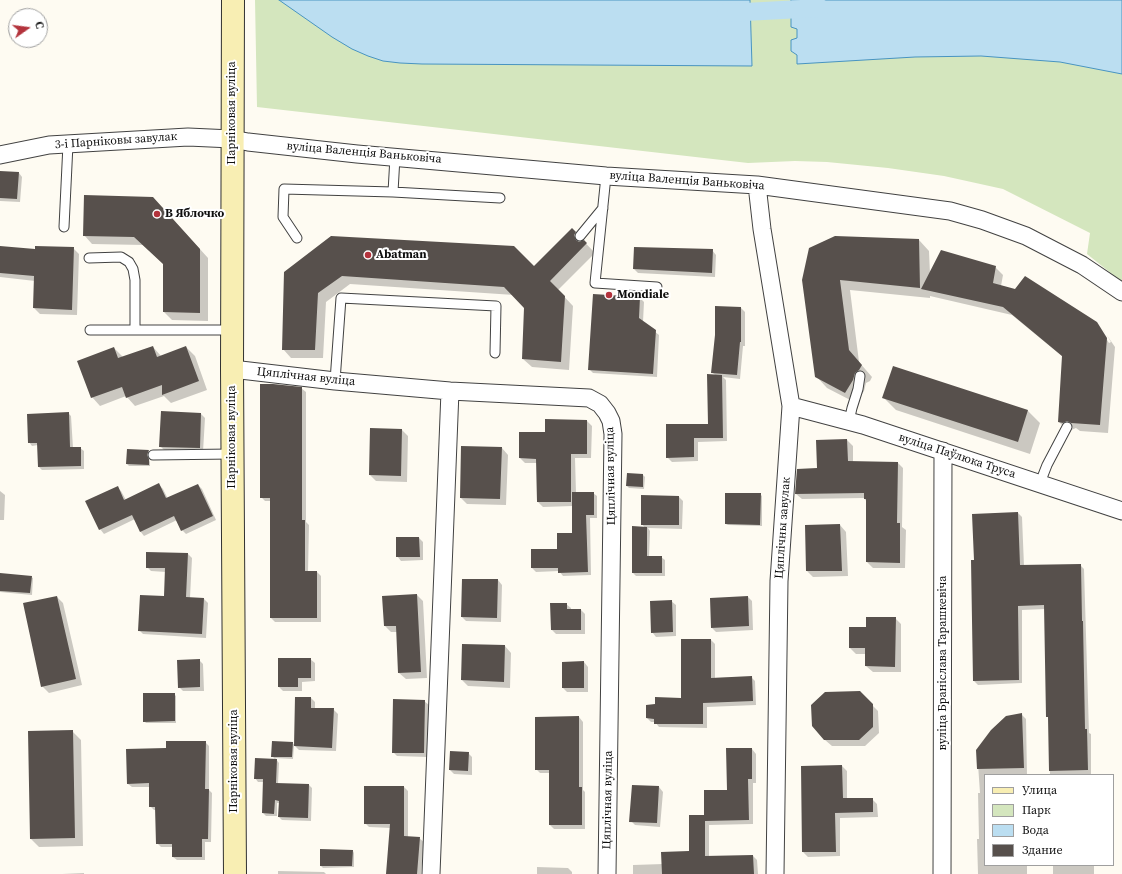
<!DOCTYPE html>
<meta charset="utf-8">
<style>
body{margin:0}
#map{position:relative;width:1122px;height:874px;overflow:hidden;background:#fefbf2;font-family:"Source Serif 4",serif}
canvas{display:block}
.legend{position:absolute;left:984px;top:774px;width:130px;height:92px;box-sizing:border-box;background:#fff;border:1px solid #9f9f9f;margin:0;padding:5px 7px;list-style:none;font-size:12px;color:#0f0f0f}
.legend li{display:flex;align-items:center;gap:8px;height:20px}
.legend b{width:20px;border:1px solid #9f9f9f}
.north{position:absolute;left:8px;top:8px;width:40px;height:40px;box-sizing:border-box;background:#fff;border:1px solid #9f9f9f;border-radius:50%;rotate:76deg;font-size:11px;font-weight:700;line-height:16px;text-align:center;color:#0f0f0f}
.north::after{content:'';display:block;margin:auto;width:14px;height:18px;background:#b3333c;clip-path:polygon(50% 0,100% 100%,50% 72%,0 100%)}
</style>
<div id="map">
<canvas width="1122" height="874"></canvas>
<ul class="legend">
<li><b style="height:5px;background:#f8eeb3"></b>Улица</li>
<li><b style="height:11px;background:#d4e6be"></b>Парк</li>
<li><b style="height:11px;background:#bbdef1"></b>Вода</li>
<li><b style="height:11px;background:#57504c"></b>Здание</li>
</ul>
<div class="north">С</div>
</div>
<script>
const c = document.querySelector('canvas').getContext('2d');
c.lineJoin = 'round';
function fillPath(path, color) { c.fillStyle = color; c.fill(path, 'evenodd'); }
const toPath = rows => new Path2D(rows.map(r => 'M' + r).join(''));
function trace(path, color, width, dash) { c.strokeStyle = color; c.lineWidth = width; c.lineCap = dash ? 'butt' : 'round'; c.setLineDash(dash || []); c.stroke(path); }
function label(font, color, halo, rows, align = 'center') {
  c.font = font + ' "Source Serif 4",serif'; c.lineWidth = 4; c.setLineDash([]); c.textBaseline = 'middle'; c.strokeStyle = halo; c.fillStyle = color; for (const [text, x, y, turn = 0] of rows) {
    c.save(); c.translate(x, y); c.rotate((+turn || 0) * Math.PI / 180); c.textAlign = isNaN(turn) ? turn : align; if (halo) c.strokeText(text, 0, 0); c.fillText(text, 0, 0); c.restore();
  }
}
fillPath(toPath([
 [255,0,1122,0,1122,282,1087,254,1090,233,1003,189,944,176,888,168,827,162,795,161,748,163,257,107]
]), '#d4e6be');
const water = toPath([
 [279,0,750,0,752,66,422,64,400,63,383,61,368,56,352,49,332,37,279,0],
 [791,0,1122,0,1122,74,1060,62,981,56,915,57,797,64,797,55,791,51,791,40,797,38,797,29,791,27,791,15,797,13,797,4,791,2,791,0]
]);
fillPath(water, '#bbdef1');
trace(water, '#4894c1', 1);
fillPath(toPath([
 [0,172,19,173,22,177,20,202,0,201],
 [162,207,208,258,208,321,172,320,164,312,164,264,143,245,92,244,84,235],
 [572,229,595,253,558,290,573,306,569,370,532,367,523,359,525,307,514,295,350,284,326,302,323,358,291,358,283,349,285,273,534,267],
 [919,240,929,251,930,274,995,267,1003,275,1001,286,1098,326,1109,343,1111,342,1103,329,1104,331,1115,347,1108,433,1080,431,1076,428,1071,430,1067,430,1059,422,1063,357,1012,315,930,296,930,298,850,290,859,362,872,377,870,381,866,383,864,391,856,403,827,388,816,376,803,280],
 [0,247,36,250,73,248,79,254,77,315,40,314,34,308,35,281,0,277],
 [712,250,716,255,715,277,638,273,634,269],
 [640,298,644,302,643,322,659,335,657,377,593,373,589,369],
 [741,308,745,312,745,346,743,346,740,379,723,377,726,380,727,441,698,442,698,461,672,462,667,457,709,425,715,375,712,372],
 [153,347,161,356,186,347,195,356,207,390,171,403,164,396,135,406,126,396,100,406,92,397,114,348,123,357],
 [894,367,1028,411,1040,423,1030,454,896,410,884,398],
 [301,388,306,392,306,522,309,525,308,572,317,572,321,576,321,622,275,622,271,618,271,501,265,501,261,497],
 [68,413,71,416,73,448,80,448,84,451,84,469,42,470,39,467,38,445,32,446,29,442],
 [201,414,205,418,203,452,164,450,160,446],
 [587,421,592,426,591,458,575,458,576,493,593,493,597,496,597,518,590,518,591,575,563,576,559,571,536,572,532,568,532,550,558,550,573,534,573,506,543,507,538,502,537,463,525,463,520,458,546,433],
 [371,429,402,430,408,436,407,482,376,481,370,475],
 [847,440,853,446,853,462,897,462,903,468,902,527,906,530,905,568,873,568,867,562,867,502,864,498,802,499,796,494,818,469],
 [502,448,508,455,506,505,467,504,461,498],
 [128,451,149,451,151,453,148,457,150,462,150,466,129,466,127,464],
 [643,475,645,477,644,489,629,488,627,486],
 [159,485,163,489,168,499,198,485,202,489,216,520,186,534,182,530,177,520,144,536,140,531,135,519,104,534,100,529,117,487,121,491,126,500],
 [0,491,5,495,4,520,0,520],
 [760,494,762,496,762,526,728,525,726,524],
 [679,497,683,501,682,529,648,528,650,531,649,557,661,557,665,560,665,576,636,576,633,573,645,528,642,524],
 [1018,513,1022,517,1024,566,1080,565,1084,569,1089,733,1091,734,1091,775,1050,775,1049,718,1047,716,1045,609,1022,610,1022,683,978,685,974,681,975,561,973,515],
 [840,525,846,532,848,576,813,577,807,571,806,526],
 [419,538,423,542,423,560,401,561,397,556],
 [188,554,192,558,190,598,204,599,208,603,206,638,143,634,139,630,165,597,166,572,151,571,147,567],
 [0,574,31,577,33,578,32,595,0,592],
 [498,580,502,585,501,622,466,621,462,617],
 [417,595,423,601,427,678,406,679,399,673,397,632,391,632,385,626],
 [57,597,63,603,82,685,49,693,42,686],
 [748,597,752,601,753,630,716,632,712,628],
 [671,601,676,605,676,636,656,637,652,632],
 [566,604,571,608,571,610,581,610,585,614,585,634,556,634,552,630],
 [895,618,901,624,901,672,873,672,866,666,866,654,856,654,850,648,867,628],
 [711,640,715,644,715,678,751,677,755,681,756,705,707,707,707,728,659,727,655,722,651,722,647,718,656,705,682,699],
 [463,645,505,646,511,653,510,688,468,686,462,680],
 [310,659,315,663,315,681,302,682,302,691,283,691,279,687],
 [199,660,203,664,204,691,183,691,179,687],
 [584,662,588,667,588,692,567,692,563,688],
 [859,692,878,711,879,733,865,746,832,746,825,740],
 [174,694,176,696,176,723,146,723,144,721],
 [311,698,315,702,315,709,333,709,338,714,336,751,299,750,294,745,293,759,275,758,279,763,278,784,309,785,312,788,311,821,282,820,279,817,279,803,277,803,277,816,266,816,263,813,264,782,258,782,255,778,276,760,272,756,292,743,295,745],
 [424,701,429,705,427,757,397,756,393,752],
 [1022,715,1026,719,1027,775,985,775,985,865,1027,865,1027,874,978,874,977,839,979,839,978,793,980,793,977,750],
 [579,717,583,722,583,790,585,792,585,829,554,829,550,825,550,773,540,773,536,769],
 [72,731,81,740,83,846,39,847,31,839],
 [205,742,209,746,209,790,212,793,211,842,205,842,205,860,177,860,173,857,173,847,161,847,157,843,157,810,154,810,150,806,150,787,132,787,128,784,167,749],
 [752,749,756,754,756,783,753,783,753,824,709,825,709,857,753,856,757,860,758,874,633,874,633,865,663,864,690,852,705,816,728,791],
 [451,752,468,753,472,757,472,775,454,774,450,770],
 [842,766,847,771,847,799,872,799,877,804,878,817,840,818,840,856,808,857,803,852],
 [404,787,408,791,408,837,419,838,424,842,421,874,387,874,391,828,369,827,365,823],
 [659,787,663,792,660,827,635,825,631,821],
 [353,851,354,853,354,867,323,868,321,866],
 [1053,865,1094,865,1094,874,1053,874],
 [537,867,568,868,572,872,572,874,537,874],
 [278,871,324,872,326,874,278,874],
 [84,873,84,874,62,874]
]), '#0003');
trace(toPath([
 [726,13,820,8]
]), '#bbdef1', 18);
fillPath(toPath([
 [0,171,19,172,17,199,0,198],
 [84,195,153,197,200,249,200,313,163,312,163,264,134,237,83,236],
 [572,228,576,232,574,235,576,240,579,242,584,240,587,243,550,281,565,296,561,362,522,359,524,308,504,287,342,276,318,293,315,350,282,350,284,272,331,236,514,246,534,266],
 [835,236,919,239,920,288,840,280,849,350,862,365,859,370,855,373,853,380,845,393,815,377,802,280,809,248],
 [0,246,35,249,35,246,74,247,72,310,33,308,34,276,0,273],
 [634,247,713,249,712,273,633,269],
 [941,250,996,266,993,283,1015,289,1025,276,1097,322,1107,338,1100,425,1071,423,1067,421,1063,423,1058,422,1062,356,1003,307,921,289],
 [593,294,640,297,639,318,656,330,653,374,588,370],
 [715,306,741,307,741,342,740,342,737,375,711,373,715,335],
 [153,346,157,357,186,346,199,381,162,395,162,385,126,398,122,387,91,398,77,361,114,347,118,358],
 [893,366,1028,410,1018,442,882,398],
 [707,374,722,375,723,438,694,438,694,457,666,458,666,424,708,424],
 [260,384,273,384,302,387,302,520,305,520,305,571,317,571,317,618,270,618,270,498,260,498],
 [161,411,201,413,200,448,159,447],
 [69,412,70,447,81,447,81,466,38,467,37,443,28,443,27,414],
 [545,419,587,420,587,454,571,454,571,502,537,502,536,459,519,458,519,432,545,432],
 [370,428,402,429,401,476,369,475],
 [847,439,848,461,898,462,897,523,900,523,900,563,866,562,866,499,864,499,864,493,795,494,797,469,817,468,816,440],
 [461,446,502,447,500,499,460,498],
 [127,449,149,450,147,455,149,459,149,465,126,464],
 [627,473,643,474,643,487,626,486],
 [159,483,166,498,198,484,213,516,181,531,174,516,140,532,132,515,99,530,85,501,118,486,124,500],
 [572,492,594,492,594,515,586,515,588,572,558,573,558,568,531,568,531,549,557,549,557,533,572,533],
 [725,493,761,493,760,525,725,524],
 [641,495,679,496,679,525,641,525],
 [1018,512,1020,565,1081,564,1082,621,1083,621,1085,729,1087,729,1088,770,1049,771,1048,717,1046,717,1044,605,1018,606,1019,680,973,681,971,560,974,560,972,514],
 [840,524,842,571,806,571,805,525],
 [632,526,647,527,647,556,662,556,662,573,632,573],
 [396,537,419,537,420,557,396,557],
 [146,552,188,553,186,597,204,598,202,634,138,631,140,595,164,596,165,568,146,568],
 [0,573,32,576,30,593,0,591],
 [462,579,498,579,497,618,461,617],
 [417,594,421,672,398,673,396,626,384,626,382,596],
 [57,596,76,679,41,687,23,603],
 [748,596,749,626,711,628,710,598],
 [672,600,673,632,651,633,650,601],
 [550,603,567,603,567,609,581,609,581,630,551,630],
 [866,617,896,617,895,667,865,666,865,648,849,648,849,627,866,627],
 [681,639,711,639,711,678,752,676,753,701,703,703,703,724,654,724,654,719,646,718,646,705,655,704,655,697,681,698],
 [462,644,505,645,504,682,461,680],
 [278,658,311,658,311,678,298,678,298,687,278,687],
 [200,659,200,687,178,688,177,660],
 [584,661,584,688,562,688,562,662],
 [860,691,873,704,873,727,859,740,824,740,812,726,811,705,825,692],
 [143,693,175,693,175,721,143,722],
 [295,697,311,697,311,708,334,708,332,748,294,746],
 [393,699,425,700,424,753,392,753],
 [1022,713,1024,768,977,769,976,750,991,730,1006,716],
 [579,716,579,787,582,787,582,825,549,825,549,770,535,770,535,717],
 [73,730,75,838,30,839,28,731],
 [166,741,206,741,205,789,209,789,208,839,202,839,202,857,172,857,172,844,156,844,155,807,149,807,149,783,127,784,126,749,166,748],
 [272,741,293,742,292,757,271,757],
 [726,748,752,748,752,779,748,779,749,820,705,821,705,856,753,855,754,874,662,874,661,852,689,851,689,815,704,815,704,790,727,790],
 [450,751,469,752,468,771,449,770],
 [255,758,277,759,276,783,309,784,308,818,278,817,279,801,275,800,274,814,262,813,263,779,254,779],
 [842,765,843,798,873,798,873,812,835,813,836,852,802,852,801,766],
 [632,785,659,786,657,823,629,822],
 [364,786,404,786,404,836,420,837,417,874,386,874,390,824,364,824],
 [320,849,353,850,352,866,320,866]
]), '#57504c');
const lane = toPath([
 [606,176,595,283,657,287],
 [393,192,395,157],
 [64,227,68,144],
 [580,236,603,208],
 [297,238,283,217,284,189,393,192,500,198],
 [89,258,121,257,129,262,133,269,135,280,135,330],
 [90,330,232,330],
 [335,381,341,298,496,306,495,353],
 [849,421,852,408,858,389,860,376],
 [153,455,232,454],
 [1040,483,1047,465,1067,427]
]);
const street = toPath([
 [0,155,49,145,188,137,232,139,248,142,357,154,606,176,757,185,950,211,982,220,1026,236,1082,265,1122,292],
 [757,185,762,229,791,406,779,581,775,874],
 [232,369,335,381,450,391,589,398,600,404,607,413,611,421,613,434,607,874],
 [791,406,863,425,1122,511],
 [431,874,450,391],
 [942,874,943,451]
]);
const secondary = toPath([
 [233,0,232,369,235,874]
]);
trace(lane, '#424242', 11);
trace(street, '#424242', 19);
trace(secondary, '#313131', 24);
trace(lane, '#fff', 9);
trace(street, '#fff', 17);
trace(secondary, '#f8eeb3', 22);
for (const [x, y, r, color] of [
 [157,214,4,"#b3333c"],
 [368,255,4,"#b3333c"],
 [609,295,4,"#b3333c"]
]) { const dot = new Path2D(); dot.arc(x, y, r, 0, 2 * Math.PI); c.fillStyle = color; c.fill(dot); trace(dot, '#fff', 1.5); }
label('12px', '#0f0f0f', '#fff', [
 ["Парніковая вуліца",232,113,-90],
 ["3-і Парніковы завулак",116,141,-4],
 ["вуліца Валенція Ваньковіча",364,153,5],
 ["вуліца Валенція Ваньковіча",687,181,4],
 ["Цяплічная вуліца",306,377,6],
 ["Парніковая вуліца",232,437,-90],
 ["вуліца Паўлюка Труса",957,456,18],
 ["Цяплічная вуліца",611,476,-91],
 ["Цяплічны завулак",783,528,-86],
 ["вуліца Браніслава Тарашкевіча",943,663,-90],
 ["Парніковая вуліца",234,761,-90],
 ["Цяплічная вуліца",608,800,-89]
]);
label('bold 12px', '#0f0f0f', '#fff', [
 ["В Яблочко",165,214],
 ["Abatman",376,255],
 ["Mondiale",617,295]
], 'left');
</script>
